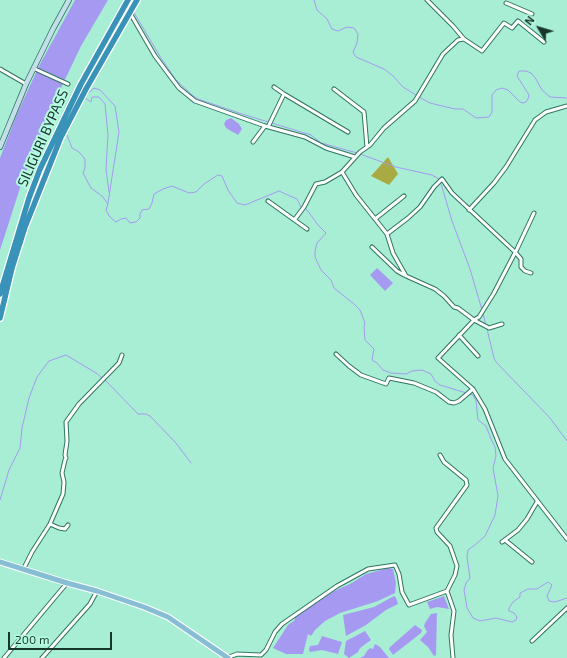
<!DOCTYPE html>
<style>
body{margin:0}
#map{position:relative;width:567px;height:658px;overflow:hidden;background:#a8eed5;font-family:"Exo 2",sans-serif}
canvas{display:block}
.north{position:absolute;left:519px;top:8px;width:40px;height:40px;-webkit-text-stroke:3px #b5fbe2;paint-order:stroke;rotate:308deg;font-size:11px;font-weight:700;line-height:16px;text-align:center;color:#19362c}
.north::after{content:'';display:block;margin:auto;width:14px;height:18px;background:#19362c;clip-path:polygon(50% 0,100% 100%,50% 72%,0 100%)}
.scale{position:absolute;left:8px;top:632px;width:104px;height:18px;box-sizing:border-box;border:2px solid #19362c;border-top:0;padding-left:5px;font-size:12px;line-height:14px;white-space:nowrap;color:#19362c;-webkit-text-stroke:3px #b5fbe2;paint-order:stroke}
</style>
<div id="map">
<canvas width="567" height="658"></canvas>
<div class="north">N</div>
<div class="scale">200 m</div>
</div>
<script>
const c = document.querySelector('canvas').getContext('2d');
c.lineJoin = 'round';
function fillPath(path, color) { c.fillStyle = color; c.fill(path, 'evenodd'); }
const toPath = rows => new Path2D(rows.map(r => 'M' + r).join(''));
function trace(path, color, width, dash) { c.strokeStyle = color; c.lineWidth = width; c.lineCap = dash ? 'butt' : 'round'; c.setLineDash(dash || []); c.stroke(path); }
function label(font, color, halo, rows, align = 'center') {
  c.font = font + ' "Exo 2",sans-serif'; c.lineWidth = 4; c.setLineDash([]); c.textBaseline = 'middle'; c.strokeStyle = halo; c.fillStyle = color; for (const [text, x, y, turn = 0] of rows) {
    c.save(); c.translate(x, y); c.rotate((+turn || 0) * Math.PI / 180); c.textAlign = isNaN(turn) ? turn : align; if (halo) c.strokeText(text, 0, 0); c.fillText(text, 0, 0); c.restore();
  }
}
fillPath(toPath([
 [388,157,398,174,389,185,371,176]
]), '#a9ab42');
fillPath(toPath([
 [75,0,108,0,81,46,49,113,21,185,0,250,0,158,17,114,39,66],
 [231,118,239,124,242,129,238,135,226,128,224,124,226,120],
 [377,268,393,283,385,291,370,275],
 [388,568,393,569,396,583,395,593,378,601,340,613,325,621,315,630,311,636,308,634,303,654,286,654,273,648,288,625,295,620,294,617,334,591,350,584,366,574],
 [394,596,396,598,398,604,386,610,366,625,346,636,343,615,374,607],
 [444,596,449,609,437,607,430,609,427,602],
 [437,613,436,655,434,656,428,647,420,640,427,632,424,626,425,623,431,614],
 [415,625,422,630,421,633,393,655,389,649,390,647],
 [365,631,371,640,360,648,358,652,349,658,344,654,346,641],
 [322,636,342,642,338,654,322,650,310,652,309,650,310,646,318,645],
 [375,644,380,647,389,658,360,658,364,656,367,651,370,648,373,649]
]), '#a699f1');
trace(toPath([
 [314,0,317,10,327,19,332,29,338,31,347,27,354,28,358,34,357,43,353,52,356,57,384,69,392,75,403,87,416,95],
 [133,11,161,58,176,80,192,95,198,99,242,114,311,135,321,143,325,144,357,153],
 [87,94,94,88,100,90,115,106,119,132,108,203],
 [419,97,430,103,438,105,455,109,463,109,476,118,489,117,492,112,492,95,496,90,502,88,508,90,520,102,523,103,526,102,528,99,529,95,517,76,519,71,526,71,531,73,536,79,542,90,550,97,567,98],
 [85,98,91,102,92,97,99,97,105,104,108,135,106,169,109,192],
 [67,135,72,148,79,152,85,159,85,168,83,173,91,188,102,196,108,204,106,210,109,216,116,222,121,219,126,218,130,223,136,222,140,218,140,214,142,210,149,209,152,203,154,194,163,189,172,186,189,193,196,192,204,184,218,175,222,176,228,190,237,203,245,205,279,191,297,199,301,207,307,210,318,225,326,233,317,243,315,251,315,257,321,270,331,280,334,288,354,304,360,310,365,323,364,327,365,340,374,349,372,360,377,363,383,370,391,373,406,374,412,371,422,370,431,374,435,381,440,385,473,395,476,401,478,420,486,426,491,439,495,447,496,456,493,468,498,496,495,515,485,536,475,545,468,550,467,557,470,578,466,583,464,590,467,608,473,618,480,621,496,618,512,622,516,620,517,617,514,613,509,611,509,608,513,602,520,597,520,593,528,589,537,589,548,582,552,585,547,596,549,601,555,602,567,598],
 [360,154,396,167,432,175,439,179,442,187,452,221,470,269,482,310],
 [483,313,486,326],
 [487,329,494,358,496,362,550,418,567,441],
 [0,500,9,470,20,448,22,428,29,398,37,377,49,361,66,355,96,373,106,381,138,414,146,414,150,416,176,443,191,463]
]), '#a699f1', 1);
const street = toPath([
 [427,0,453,26,464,39],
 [506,3,532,14],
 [123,9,130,13,155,56,179,88,195,101,265,126,305,137,326,148,355,157],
 [0,69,26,84],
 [33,70,35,69,68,84],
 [334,89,364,112,367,147],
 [284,94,348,132],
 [268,127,284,94,274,87],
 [253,142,265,126],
 [342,172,356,195,387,234,393,253,406,276,435,289,444,296,454,307,458,308,474,320,438,358,473,389,485,409,505,459,567,539],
 [268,201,307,229],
 [469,210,494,183,506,167,535,120,546,112,567,106],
 [295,219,304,207,316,184,325,182,342,172,360,152,370,145,384,128,415,101,443,54,458,40,464,39,482,51,504,23,512,28,518,21,544,42],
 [375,219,404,196],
 [387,234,408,218,420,207,434,187,442,179,452,193,515,252,521,259,521,267,525,271,531,273],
 [372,247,397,271,404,275],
 [502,324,489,328,474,320,479,317,494,293,517,249,534,213],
 [459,335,478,356],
 [336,354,349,366,361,375,386,384,389,378,414,383,436,392,449,402,454,403,459,401,473,389],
 [440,455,444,462,466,480,467,485,436,528,437,532,450,546,457,566,455,575,447,591,454,611,451,635,453,658],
 [50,524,59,528,65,529,68,525],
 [505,540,532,562],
 [502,542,518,530,527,519,537,502],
 [23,570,32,552,50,524,63,494,64,482,62,473,65,460,66,458,65,455,67,441,66,422,79,404,119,363,122,355],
 [532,641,567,608],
 [4,658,67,583],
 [42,658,90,604,97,591],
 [227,658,237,654,261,655,266,650,275,632,282,624,337,586,368,569,395,565,399,574,402,592,409,605,447,591]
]);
const secondary = toPath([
 [0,147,26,84,53,29,69,0]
]);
const primary = toPath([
 [0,562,67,583,97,591,144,607,168,617,228,658]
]);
const highway = toPath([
 [0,294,29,198,40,169,81,84,128,0],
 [0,318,12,268,25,227,61,137,86,89,137,0]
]);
trace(street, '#2f755f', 5);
trace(secondary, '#2f755f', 6);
trace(primary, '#fff', 7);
trace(highway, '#fff', 8);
trace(street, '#fff', 3);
trace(secondary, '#c4deea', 4.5);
trace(primary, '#88bed4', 5);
trace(highway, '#3992b8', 5.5);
label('14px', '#19362c', '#b5fbe2', [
 ["SILIGURI BYPASS",43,138,-66]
]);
</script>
